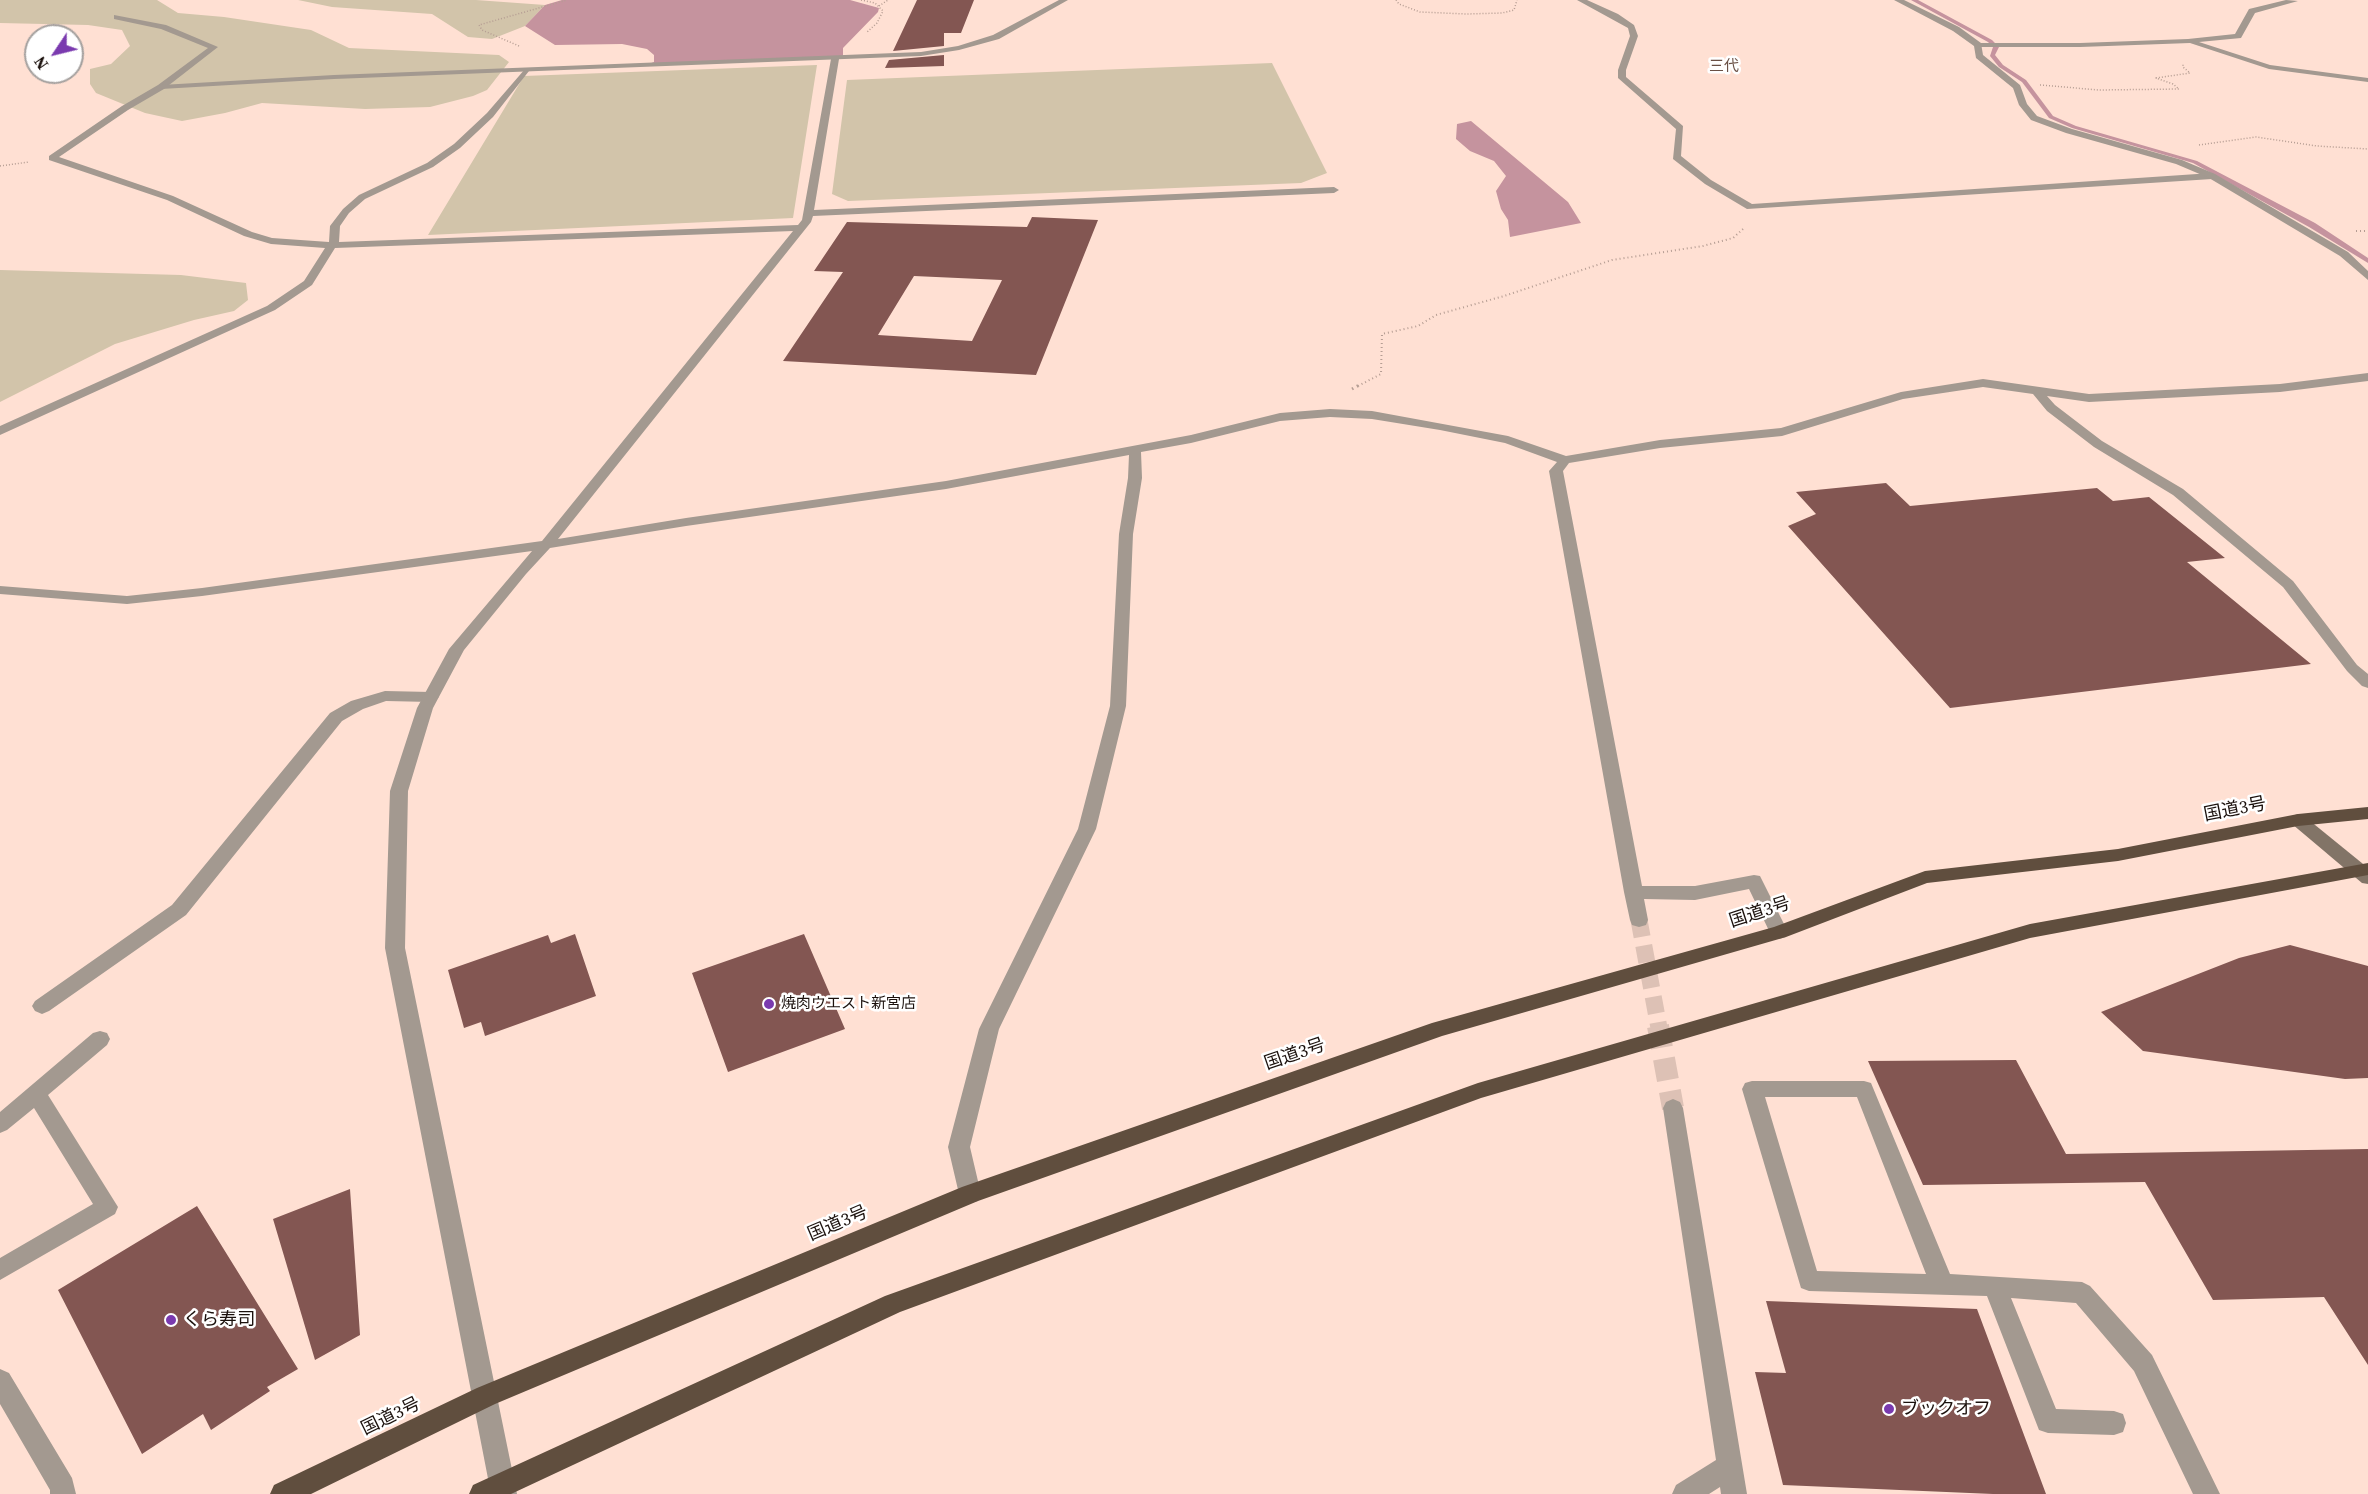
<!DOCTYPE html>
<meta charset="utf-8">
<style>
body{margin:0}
#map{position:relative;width:2368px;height:1494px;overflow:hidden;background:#ffe0d3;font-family:"Source Serif 4",serif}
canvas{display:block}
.north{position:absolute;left:24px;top:24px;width:60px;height:60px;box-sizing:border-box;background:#fff;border:2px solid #a4a09e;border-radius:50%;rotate:235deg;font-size:16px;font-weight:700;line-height:24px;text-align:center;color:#1b110d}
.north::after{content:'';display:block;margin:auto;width:21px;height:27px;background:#7a3aaf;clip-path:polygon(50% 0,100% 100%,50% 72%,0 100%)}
</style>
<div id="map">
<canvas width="2368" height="1494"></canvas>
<div class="north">N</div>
</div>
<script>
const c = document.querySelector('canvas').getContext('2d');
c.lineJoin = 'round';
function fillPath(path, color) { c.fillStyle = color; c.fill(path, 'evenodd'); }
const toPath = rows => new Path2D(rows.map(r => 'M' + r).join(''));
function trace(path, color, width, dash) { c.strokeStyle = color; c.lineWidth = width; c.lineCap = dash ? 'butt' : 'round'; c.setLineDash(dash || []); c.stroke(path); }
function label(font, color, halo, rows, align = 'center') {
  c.font = font + ' "Source Serif 4","Noto Sans JP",serif'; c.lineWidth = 5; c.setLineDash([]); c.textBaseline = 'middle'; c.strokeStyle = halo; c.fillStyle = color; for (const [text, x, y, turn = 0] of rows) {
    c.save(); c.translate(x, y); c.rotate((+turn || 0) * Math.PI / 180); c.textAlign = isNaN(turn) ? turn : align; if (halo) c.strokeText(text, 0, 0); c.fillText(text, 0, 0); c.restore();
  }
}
fillPath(toPath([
 [0,0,157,0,178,13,224,17,311,30,349,48,499,55,509,62,487,90,473,96,430,107,365,109,262,103,225,113,182,121,145,113,96,93,90,84,90,69,111,64,130,46,122,30,88,25,0,23],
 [298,0,476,0,545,5,525,26,492,39,468,37,432,14,332,7],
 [1272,63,1327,173,1301,183,848,201,832,194,847,80],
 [817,65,793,218,428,235,524,76],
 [0,270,181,275,246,283,248,300,234,311,194,320,115,344,0,402]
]), '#d2c4aa');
fillPath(toPath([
 [562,0,850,0,879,8,878,12,843,48,843,56,646,65,654,62,654,55,647,49,622,44,555,45,525,26,545,5],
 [1471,121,1568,202,1581,223,1510,237,1508,220,1501,209,1496,191,1506,176,1494,161,1470,151,1456,139,1457,124]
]), '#c5939e');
fillPath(toPath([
 [1911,0,1918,0,1992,40,1999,47,1995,55,2003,65,2026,80,2053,116,2076,126,2197,161,2315,223,2368,258,2368,263,2309,227,2193,163,2072,128,2049,118,2022,82,1999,67,1990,56,1993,47,1988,42,1911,0]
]), '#c5939e');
fillPath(toPath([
 [917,0,974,0,961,33,944,33,944,46,893,51],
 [944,55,944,66,885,68,889,60],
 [1032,217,1098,220,1036,375,783,361,843,272,814,271,847,222,1027,227],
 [914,276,1002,280,972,341,878,335],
 [1886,483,1910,506,2097,488,2113,501,2149,497,2225,558,2187,562,2311,664,1950,708,1788,526,1816,514,1796,492],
 [575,934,596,996,485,1036,481,1022,464,1028,448,970,548,935,551,943],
 [804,934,845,1029,728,1072,692,973],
 [2290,945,2368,966,2368,1078,2345,1079,2143,1051,2101,1012,2239,958],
 [2016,1060,2066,1154,2368,1149,2368,1365,2324,1297,2213,1300,2145,1182,1923,1185,1868,1061],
 [350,1189,360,1335,315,1360,273,1219],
 [197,1206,298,1369,267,1387,270,1391,211,1430,203,1414,142,1454,58,1290],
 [1766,1301,1977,1309,2046,1494,1993,1494,1783,1485,1755,1372,1786,1373]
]), '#835652');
trace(toPath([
 [1639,920,1659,1028]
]), '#ddc1b5', 17, [17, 9]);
trace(toPath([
 [1658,1026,1673,1108]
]), '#ddc1b5', 22, [22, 11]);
trace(toPath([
 [861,0,875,3,883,11,877,23,866,33],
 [1396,0,1399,4,1420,12,1467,14,1502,13,1514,10,1517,0],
 [879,6,888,0],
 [519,46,482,30,479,25,567,0],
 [2040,85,2099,90,2179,89,2173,84,2156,78,2190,73,2183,67,2183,63],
 [2199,145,2256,137,2317,146,2368,149],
 [0,166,29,162]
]), '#b59d93', 1.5, [1, 2]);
trace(toPath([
 [2356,231,2368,231],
 [1358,386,1381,374,1382,334,1418,326,1436,315,1504,296,1612,260,1703,246,1733,238,1743,229]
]), '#b59d93', 2, [1, 3]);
trace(toPath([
 [1352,389,1361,384]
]), '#b59d93', 3, [1.5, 4]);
fillPath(toPath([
 [385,691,431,692,439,697,431,702,386,701,363,709,342,721,186,915,49,1011,42,1014,35,1011,32,1006,35,1001,172,905,330,713,351,701,385,691],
 [100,1031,107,1033,110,1039,107,1045,48,1095,118,1207,115,1214,0,1280,0,1258,93,1204,34,1108,7,1130,0,1133,0,1112,93,1033,100,1031],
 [1752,1081,1864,1081,1871,1083,1950,1274,2082,1282,2090,1286,2152,1355,2220,1494,2193,1494,2134,1371,2076,1303,2011,1298,2056,1409,2114,1411,2123,1414,2126,1423,2123,1432,2114,1435,2048,1433,2039,1430,1987,1296,1809,1291,1801,1288,1742,1089,1745,1083,1752,1081],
 [1765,1097,1857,1097,1926,1274,1817,1271,1765,1097],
 [0,1369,9,1373,72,1478,76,1494,50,1494,50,1490,0,1404,0,1369]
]), '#a39990');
fillPath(toPath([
 [1577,0,1587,0,1618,14,1634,25,1638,36,1626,70,1626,77,1683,126,1681,156,1711,180,1752,204,2212,173,2217,176,2212,179,1747,209,1705,184,1673,159,1676,129,1618,78,1618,70,1630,36,1628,28,1577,0],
 [2286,0,2298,1,2255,13,2241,38,2199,42,2270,65,2368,78,2368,82,2269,69,2190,43,2080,47,1978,47,1974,45,1978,43,2080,43,2188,39,2235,34,2249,9,2286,0],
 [114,15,166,25,218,47,164,89,128,110,59,157,173,196,252,232,272,238,329,242,330,226,343,209,359,195,427,163,454,144,487,113,525,69,529,71,493,117,460,148,433,167,365,199,349,213,340,226,339,242,798,225,802,220,831,59,835,57,839,59,814,210,1334,187,1339,190,1334,193,813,216,811,222,558,539,686,518,946,481,1191,435,1280,413,1330,409,1372,411,1508,436,1566,456,1660,440,1781,428,1901,392,1983,379,2089,394,2280,384,2368,373,2368,381,2280,392,2089,402,2047,396,2055,405,2102,441,2183,489,2293,581,2357,665,2368,674,2368,688,2362,686,2347,671,2283,587,2173,495,2094,447,2047,411,2033,394,1983,387,1903,399,1782,436,1660,448,1569,463,1563,471,1642,886,1695,886,1754,875,1760,876,1788,932,1786,937,1779,939,1772,937,1749,889,1695,900,1644,899,1648,920,1646,925,1639,927,1632,925,1630,920,1624,892,1549,471,1557,462,1505,443,1440,430,1372,419,1330,417,1280,421,1191,443,1141,452,1142,478,1133,534,1126,706,1096,829,999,1029,970,1147,981,1194,978,1201,970,1203,962,1201,959,1194,948,1147,979,1029,1078,829,1110,706,1119,534,1128,478,1129,455,946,489,686,526,550,548,526,574,464,650,433,708,408,791,405,948,517,1494,491,1494,385,948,390,791,417,708,449,649,532,551,202,596,127,604,0,594,0,586,127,596,202,588,542,541,793,231,335,248,312,285,275,310,0,435,0,426,267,306,304,281,325,248,271,244,244,236,167,200,49,160,49,156,122,106,158,85,208,48,161,29,114,19,114,15],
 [1673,1099,1680,1102,1683,1108,1747,1494,1721,1494,1720,1487,1709,1494,1672,1494,1676,1485,1716,1460,1663,1108,1666,1102,1673,1099]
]), '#a39990');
fillPath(toPath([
 [1059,0,1068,0,999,39,959,50,921,56,334,79,161,89,157,87,161,85,334,75,921,52,958,46,993,35,1059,0],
 [1894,0,1904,0,1959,27,1981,43,1983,55,2020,85,2027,104,2037,116,2072,129,2182,160,2215,174,2348,252,2368,271,2368,280,2340,256,2209,178,2176,164,2066,133,2031,120,2019,105,2013,88,1976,58,1974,46,1953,31,1894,0]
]), '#a39990');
fillPath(toPath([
 [2298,814,2304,816,2368,868,2368,884,2362,883,2292,824,2289,820,2292,816,2298,814]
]), '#827467');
fillPath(toPath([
 [2368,807,2368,819,2298,826,2118,861,1927,883,1786,937,1442,1036,978,1201,495,1404,311,1494,270,1494,274,1485,477,1388,962,1187,1432,1023,1774,927,1925,871,2118,849,2298,814,2368,807],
 [2368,863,2368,875,2030,938,1481,1098,900,1312,511,1494,469,1494,473,1485,885,1296,1478,1083,2030,924,2368,863]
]), '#604e3e');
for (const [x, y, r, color] of [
 [769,1004,6,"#7a3aaf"],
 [171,1320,6,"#7a3aaf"],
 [1889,1409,6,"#7a3aaf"]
]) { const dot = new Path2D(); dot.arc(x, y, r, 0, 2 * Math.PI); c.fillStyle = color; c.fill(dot); trace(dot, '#fff', 2); }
label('15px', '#6a5045', '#fff', [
 ["三代",1724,67]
]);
label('15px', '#1b110d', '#fff', [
 ["焼肉ウエスト新宮店",781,1004]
], 'left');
label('18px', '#1b110d', '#fff', [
 ["国道3号",2235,810,-11],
 ["国道3号",1760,913,-18],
 ["国道3号",1295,1055,-19],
 ["国道3号",838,1224,-23],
 ["国道3号",391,1417,-26]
]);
label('18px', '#1b110d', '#fff', [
 ["くら寿司",183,1320],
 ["ブックオフ",1901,1409]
], 'left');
</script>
